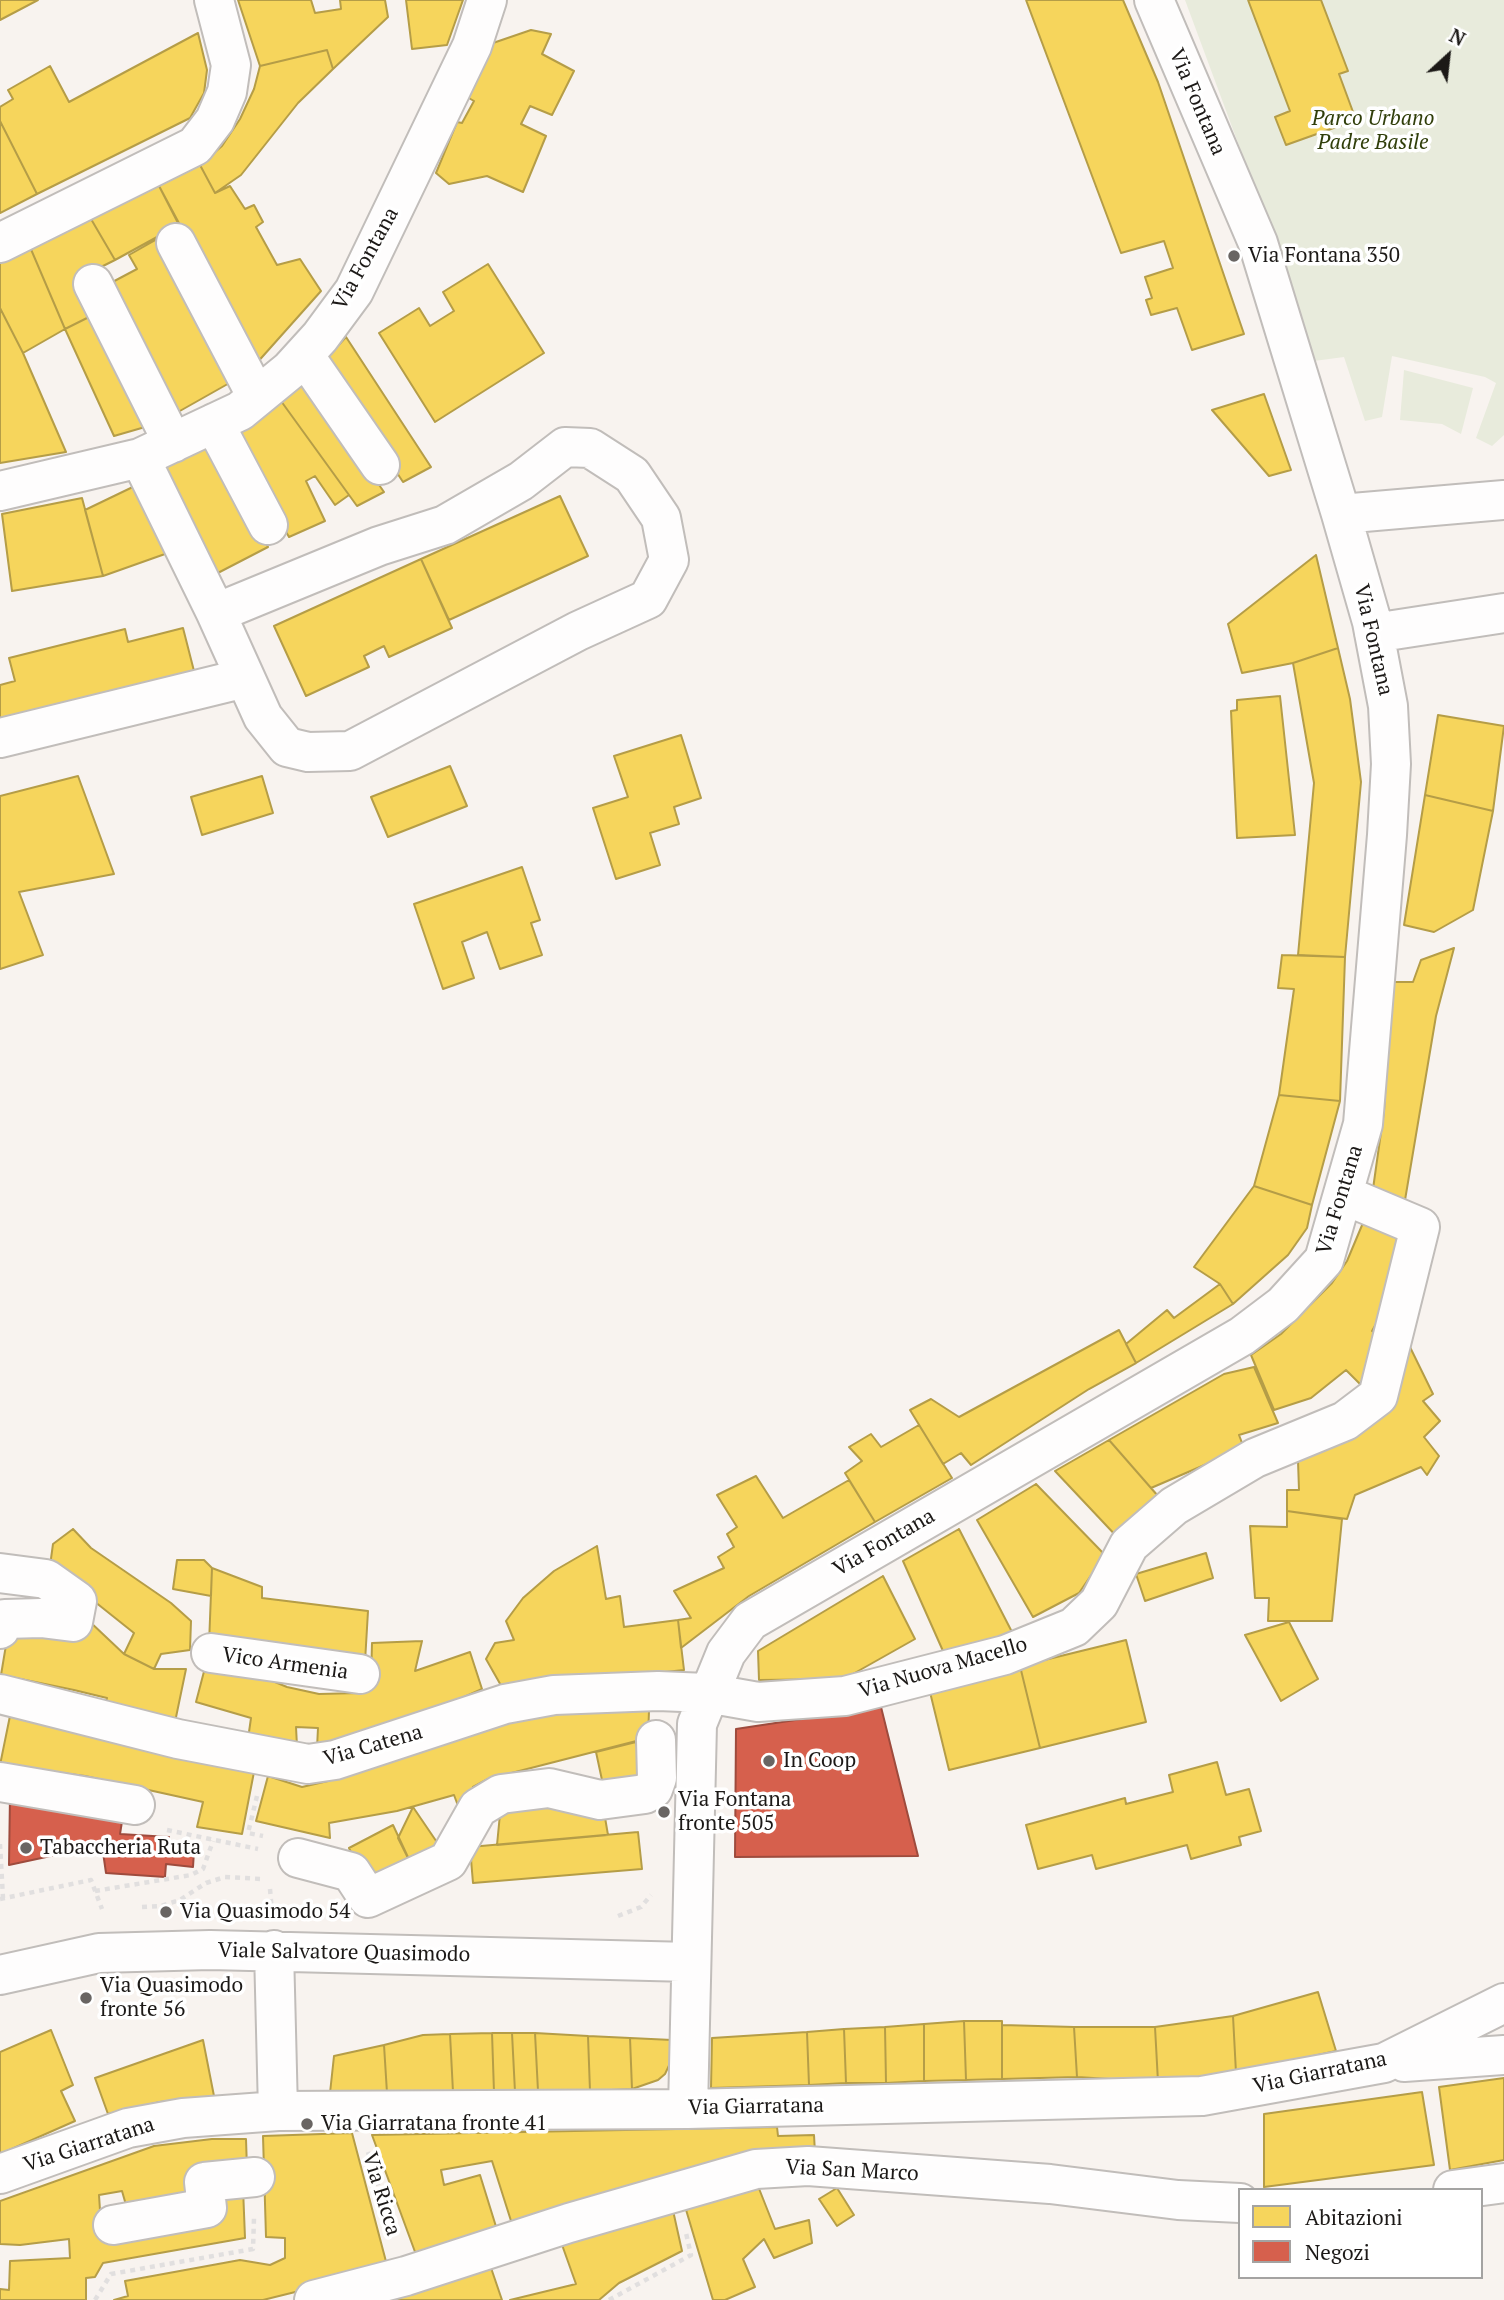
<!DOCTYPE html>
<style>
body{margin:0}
#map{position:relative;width:1504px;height:2300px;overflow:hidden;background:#f8f3ef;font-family:"PT Serif",serif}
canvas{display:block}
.legend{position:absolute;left:1238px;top:2188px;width:245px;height:91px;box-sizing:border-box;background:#fff;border:2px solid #a4a3a2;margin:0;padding:9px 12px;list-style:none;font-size:21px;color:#1c1917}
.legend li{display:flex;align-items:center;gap:14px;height:35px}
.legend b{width:35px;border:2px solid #a4a3a2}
.north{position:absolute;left:1413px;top:21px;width:70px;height:70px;-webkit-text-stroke:5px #fff;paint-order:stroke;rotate:27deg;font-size:19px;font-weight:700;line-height:28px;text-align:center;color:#1c1917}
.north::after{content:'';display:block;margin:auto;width:24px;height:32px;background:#1c1917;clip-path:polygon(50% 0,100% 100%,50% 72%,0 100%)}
</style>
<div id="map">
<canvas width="1504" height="2300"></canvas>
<ul class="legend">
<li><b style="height:19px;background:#f6d55c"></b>Abitazioni</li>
<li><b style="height:19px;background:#d6604d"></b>Negozi</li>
</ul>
<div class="north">N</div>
</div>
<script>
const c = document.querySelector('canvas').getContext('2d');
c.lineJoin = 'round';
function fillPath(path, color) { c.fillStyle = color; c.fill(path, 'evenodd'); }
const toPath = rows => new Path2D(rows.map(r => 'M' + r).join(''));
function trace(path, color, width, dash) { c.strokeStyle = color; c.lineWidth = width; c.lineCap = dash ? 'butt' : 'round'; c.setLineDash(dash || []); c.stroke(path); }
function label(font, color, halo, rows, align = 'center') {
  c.font = font + ' "PT Serif",serif'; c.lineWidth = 7; c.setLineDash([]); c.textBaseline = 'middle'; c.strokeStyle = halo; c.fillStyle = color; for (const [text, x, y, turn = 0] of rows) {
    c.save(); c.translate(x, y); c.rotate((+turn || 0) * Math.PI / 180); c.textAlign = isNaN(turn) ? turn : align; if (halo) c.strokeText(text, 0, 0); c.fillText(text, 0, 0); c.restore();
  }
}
fillPath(toPath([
 [1185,0,1504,0,1504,435,1492,446,1476,438,1496,383,1485,377,1392,356,1382,417,1365,421,1344,357,1314,361,1274,240],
 [1404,370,1473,388,1461,434,1442,424,1400,420]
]), '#e8ebdc');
const homes = toPath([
 [0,0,38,0,0,20,0,0],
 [238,0,311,0,315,13,341,9,340,0,385,0,388,17,333,69,327,50,260,66,238,0],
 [406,0,463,0,447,45,412,49,406,0],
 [1026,0,1123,0,1158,82,1244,334,1192,350,1177,308,1151,315,1146,300,1152,298,1145,277,1173,268,1164,241,1121,253,1026,0],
 [1248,0,1321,0,1348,71,1339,74,1356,120,1286,145,1275,117,1290,111,1248,0],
 [531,30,551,34,542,54,574,71,552,115,530,106,521,124,546,136,523,192,487,176,449,184,436,173,457,122,462,123,474,101,467,97,493,43,531,30],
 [198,33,207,70,204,93,190,118,37,194,0,121,0,107,13,99,8,90,50,66,69,102,198,33],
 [327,50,333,69,298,103,241,175,215,193,200,165,222,146,240,119,254,89,260,66,327,50],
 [0,121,37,194,0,213,0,121],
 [200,165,215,193,230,186,245,209,254,205,263,222,256,227,277,265,300,259,321,291,255,365,158,184,200,165],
 [158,184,179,225,115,260,91,219,158,184],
 [91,219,115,260,77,279,95,314,65,329,30,247,91,219],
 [159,238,233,381,171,416,105,286,137,269,129,255,159,238],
 [30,247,65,329,23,353,0,308,0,262,30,247],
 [488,264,544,353,435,422,379,333,419,308,430,326,454,311,443,292,488,264],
 [0,308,23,353,66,452,0,463,0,308],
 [95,314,152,425,114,436,65,329,95,314],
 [346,337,431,467,403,482,324,361,346,337],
 [306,380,384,492,357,506,281,401,306,380],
 [1264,394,1291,470,1269,476,1212,410,1264,394],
 [281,401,349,495,335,505,315,476,306,481,325,521,289,537,231,435,281,401],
 [210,442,268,547,212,576,158,466,210,442],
 [139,484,165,554,103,576,85,510,139,484],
 [560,496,588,556,449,620,421,559,560,496],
 [82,498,103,576,12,591,2,514,82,498],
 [1316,555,1338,648,1293,663,1242,673,1228,624,1316,555],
 [421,559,452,628,389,657,384,646,364,656,369,667,306,696,274,626,421,559],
 [183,628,194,671,0,720,0,685,15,681,9,658,125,629,128,642,183,628],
 [1338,648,1350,699,1361,782,1345,957,1298,955,1314,783,1293,663,1338,648],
 [1280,696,1295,835,1237,838,1231,711,1237,710,1237,700,1280,696],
 [1438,715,1504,726,1493,811,1425,795,1438,715],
 [681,735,701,798,674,807,679,824,650,833,660,865,616,879,593,808,628,797,614,756,681,735],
 [450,766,467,806,388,837,371,797,450,766],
 [78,776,114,874,19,892,43,955,0,969,0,796,78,776],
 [262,776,273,813,202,835,191,797,262,776],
 [1425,795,1493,811,1473,910,1434,932,1404,925,1425,795],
 [522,867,540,920,531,923,542,955,500,969,487,932,462,942,474,978,443,989,414,904,522,867],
 [1454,948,1436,1016,1404,1206,1372,1196,1384,1111,1392,982,1413,982,1421,960,1454,948],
 [1282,955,1345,957,1340,1101,1279,1095,1294,989,1278,988,1282,955],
 [1279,1095,1340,1101,1312,1205,1254,1186,1279,1095],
 [1254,1186,1312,1205,1307,1228,1288,1255,1233,1304,1220,1284,1194,1267,1254,1186],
 [1368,1211,1399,1228,1382,1313,1372,1331,1382,1338,1369,1367,1360,1384,1346,1370,1311,1398,1274,1410,1251,1355,1281,1334,1332,1283,1347,1261,1368,1211],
 [1220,1284,1233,1304,1136,1363,1126,1344,1167,1310,1174,1318,1220,1284],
 [1119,1330,1136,1363,1089,1389,971,1465,961,1453,943,1464,910,1410,931,1399,959,1417,1119,1330],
 [1408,1343,1433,1394,1423,1401,1440,1421,1424,1437,1439,1456,1427,1475,1421,1467,1355,1495,1347,1519,1287,1511,1287,1490,1299,1490,1298,1461,1408,1343],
 [1254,1367,1278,1423,1239,1435,1244,1448,1151,1488,1109,1440,1224,1374,1254,1367],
 [919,1425,952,1478,875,1522,845,1473,862,1461,849,1447,871,1434,881,1447,919,1425],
 [1109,1440,1158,1496,1120,1540,1055,1471,1109,1440],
 [756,1476,783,1518,849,1480,875,1522,749,1596,681,1648,678,1620,691,1618,674,1591,724,1568,718,1557,734,1547,727,1534,737,1527,717,1495,756,1476],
 [1036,1484,1105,1555,1079,1593,1033,1617,977,1520,1036,1484],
 [1287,1511,1342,1519,1332,1621,1268,1621,1269,1598,1255,1598,1250,1526,1287,1527,1287,1511],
 [73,1529,91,1548,171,1603,191,1621,190,1650,161,1654,154,1669,124,1654,134,1633,50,1566,53,1544,73,1529],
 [959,1529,1012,1632,975,1650,943,1651,903,1561,959,1529],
 [597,1546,606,1599,620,1596,624,1627,678,1620,684,1670,503,1689,486,1659,495,1643,514,1640,506,1621,523,1598,554,1571,597,1546],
 [1206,1553,1213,1578,1145,1601,1136,1574,1206,1553],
 [177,1560,204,1560,212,1568,211,1596,173,1589,177,1560],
 [212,1568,262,1587,262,1598,368,1611,365,1662,209,1644,212,1568],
 [883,1576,915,1639,844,1679,759,1680,758,1651,883,1576],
 [88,1620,124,1654,154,1669,186,1669,175,1722,105,1705,107,1698,74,1690,1,1675,7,1639,20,1621,88,1620],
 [1289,1622,1318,1679,1281,1701,1245,1635,1289,1622],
 [1126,1640,1146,1722,1040,1748,1020,1666,1126,1640],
 [422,1641,415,1671,470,1652,482,1689,397,1727,317,1748,318,1728,296,1727,297,1746,248,1739,251,1718,196,1702,207,1660,246,1670,287,1687,319,1694,360,1693,371,1681,372,1643,422,1641],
 [1020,1666,1040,1748,949,1770,929,1688,1020,1666],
 [559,1704,649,1711,648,1738,488,1779,473,1787,479,1800,460,1811,454,1795,397,1811,329,1823,330,1838,256,1821,268,1776,302,1787,328,1781,398,1750,559,1704],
 [11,1711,254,1772,242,1834,197,1827,203,1802,85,1776,0,1765,11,1711],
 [636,1742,645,1788,605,1794,596,1752,636,1742],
 [1217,1762,1226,1795,1249,1789,1261,1831,1239,1837,1241,1845,1191,1859,1187,1845,1096,1869,1092,1855,1038,1869,1026,1825,1125,1798,1126,1804,1173,1792,1169,1775,1217,1762],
 [550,1801,603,1806,608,1835,497,1845,500,1814,550,1801],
 [413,1807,445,1854,413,1868,398,1838,413,1807],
 [393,1825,413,1868,368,1889,349,1848,393,1825],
 [638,1832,642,1869,473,1883,470,1847,638,1832],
 [1318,1992,1336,2051,1236,2073,1233,2016,1318,1992],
 [1233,2016,1236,2073,1158,2082,1155,2027,1233,2016],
 [964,2021,1002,2021,1002,2079,966,2080,964,2021],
 [964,2021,966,2080,924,2081,924,2024,964,2021],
 [924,2024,924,2081,886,2083,885,2027,924,2024],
 [1002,2025,1074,2027,1077,2077,1002,2079,1002,2025],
 [885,2027,886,2083,846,2083,844,2029,885,2027],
 [1074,2027,1155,2027,1158,2082,1077,2077,1074,2027],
 [844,2029,846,2083,809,2085,807,2032,844,2029],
 [51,2030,73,2085,61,2091,75,2121,0,2154,0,2052,51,2030],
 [807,2032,809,2085,711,2088,712,2038,807,2032],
 [492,2033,512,2033,515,2092,494,2092,492,2033],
 [492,2033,494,2092,453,2092,450,2034,492,2033],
 [512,2033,535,2033,538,2091,515,2092,512,2033],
 [535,2033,588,2036,590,2091,538,2091,535,2033],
 [450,2034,453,2092,387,2093,384,2045,423,2035,450,2034],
 [588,2036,630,2038,632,2089,590,2091,588,2036],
 [630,2038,672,2040,673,2057,665,2074,658,2080,632,2089,630,2038],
 [203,2040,214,2096,160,2102,108,2114,95,2078,203,2040],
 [384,2045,387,2093,330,2093,334,2056,384,2045],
 [1504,2078,1504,2160,1450,2170,1439,2087,1504,2078],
 [1422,2092,1434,2165,1264,2187,1264,2114,1422,2092],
 [777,2127,778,2136,814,2135,815,2153,512,2224,492,2161,441,2170,444,2185,480,2175,498,2233,418,2260,372,2135,777,2127],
 [352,2133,388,2269,263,2300,114,2300,128,2296,125,2281,240,2260,270,2265,285,2258,285,2238,266,2237,263,2136,352,2133],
 [212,2139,246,2139,247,2169,197,2203,128,2212,122,2191,99,2195,102,2241,218,2212,216,2192,243,2188,245,2238,103,2263,95,2277,86,2278,86,2300,0,2300,0,2289,9,2290,10,2261,70,2258,69,2239,20,2245,0,2244,0,2201,154,2146,212,2139],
 [756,2181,775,2229,809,2220,812,2243,774,2258,764,2239,743,2259,755,2287,725,2300,713,2300,684,2203,756,2181],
 [837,2188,854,2215,837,2226,819,2199,837,2188],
 [672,2206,682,2251,619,2283,599,2300,510,2300,576,2284,561,2242,672,2206],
 [489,2262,502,2300,376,2300,489,2262]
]);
fillPath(homes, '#f6d55c');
trace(homes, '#b59d47', 2);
const shops = toPath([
 [881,1707,918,1856,735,1857,736,1729,881,1707],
 [10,1795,124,1809,120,1834,169,1837,169,1848,194,1851,193,1867,166,1864,165,1877,106,1873,102,1845,9,1865,10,1795]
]);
fillPath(shops, '#d6604d');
trace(shops, '#9e4b3d', 2);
const minor = toPath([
 [0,243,195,146,215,120,227,92,231,65,214,0],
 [176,243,257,397],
 [93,284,173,443],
 [304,355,380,465],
 [214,423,268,525],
 [140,458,216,613,263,717,287,747,308,752,350,751,578,631,648,599,669,560,661,518,632,475,590,448,565,447,521,481,445,525,379,546,216,613],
 [0,491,140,458,240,411,290,370,320,337,354,291,472,46,487,0],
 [1341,514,1504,500],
 [1374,633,1504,613],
 [0,738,245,678],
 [0,1573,46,1579,77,1601,73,1622,41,1618,5,1619,0,1629],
 [211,1653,360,1674],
 [0,1694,178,1739,308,1764,335,1760,505,1704,554,1695,658,1691,707,1693,758,1702,845,1696,1005,1655,1074,1627,1099,1603,1129,1545,1174,1506,1255,1458,1345,1421,1378,1396,1420,1227,1344,1195],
 [0,1782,135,1805],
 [298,1858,351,1872,368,1898,448,1861,478,1808,501,1794,549,1788,600,1800,645,1794,653,1789,657,1778,656,1740],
 [274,1950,278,2111],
 [0,1975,99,1953,210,1950,690,1962],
 [1404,2062,1504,2055],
 [688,2109,697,1724,726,1653,750,1621,1242,1336,1283,1305,1324,1260,1363,1124,1387,835,1391,764,1388,706,1372,622,1341,514,1258,243,1154,0],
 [0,2174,128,2128,183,2118,278,2111,688,2109,1202,2096,1384,2063,1504,2003],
 [1453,2190,1504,2183],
 [113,2225,207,2208,204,2182,255,2177],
 [314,2300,406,2276,569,2223,756,2169,808,2166,1050,2184,1178,2200,1240,2203]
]);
trace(minor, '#c1bdba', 42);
trace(toPath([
 [257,1796,248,1833,263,1836],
 [167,1830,258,1849],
 [0,1844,3,1898],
 [270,1889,272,1912],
 [95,1891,191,1875,203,1869,213,1841],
 [0,1899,91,1880,102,1909],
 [142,1907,161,1906,180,1900,206,1883,225,1877,262,1879],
 [618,1916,641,1907,651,1895],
 [368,2152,394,2237],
 [95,2300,111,2274,253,2249,254,2218],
 [609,2300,691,2255,686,2233]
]), '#e1dfdf', 4.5, [5, 5]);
trace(minor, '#fefdfd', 38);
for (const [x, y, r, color] of [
 [1234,256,7,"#696563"],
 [769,1761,7,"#696563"],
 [664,1812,7,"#696563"],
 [26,1848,7,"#696563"],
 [166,1912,7,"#696563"],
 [86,1998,7,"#696563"],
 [307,2124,7,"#696563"]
]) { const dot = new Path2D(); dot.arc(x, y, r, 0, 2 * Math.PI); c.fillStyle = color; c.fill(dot); trace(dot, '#fff', 2.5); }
label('21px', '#1c1917', '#fff', [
 ["Via Fontana",1197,102,67],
 ["Via Fontana",366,259,-61],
 ["Via Fontana",1373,640,77],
 ["Via Fontana",1340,1200,-73],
 ["Via Fontana",884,1543,-30],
 ["Vico Armenia",285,1664,8],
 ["Via Nuova Macello",943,1668,-16],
 ["Via Catena",373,1746,-16],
 ["Viale Salvatore Quasimodo",344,1953,1],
 ["Via Giarratana",1320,2073,-12],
 ["Via Giarratana",756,2107,-1],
 ["Via Giarratana",89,2145,-18],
 ["Via San Marco",852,2171,3],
 ["Via Ricca",381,2194,73]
]);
label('italic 21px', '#303e0a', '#fff', [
 ["Parco Urbano",1373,119],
 ["Padre Basile",1373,143]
]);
label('21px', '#1c1917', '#fff', [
 ["Via Fontana 350",1248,256],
 ["In Coop",783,1761],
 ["Via Fontana",678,1800],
 ["fronte 505",678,1824],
 ["Tabaccheria Ruta",40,1848],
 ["Via Quasimodo 54",180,1912],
 ["Via Quasimodo",100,1986],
 ["fronte 56",100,2010],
 ["Via Giarratana fronte 41",321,2124]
], 'left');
</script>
